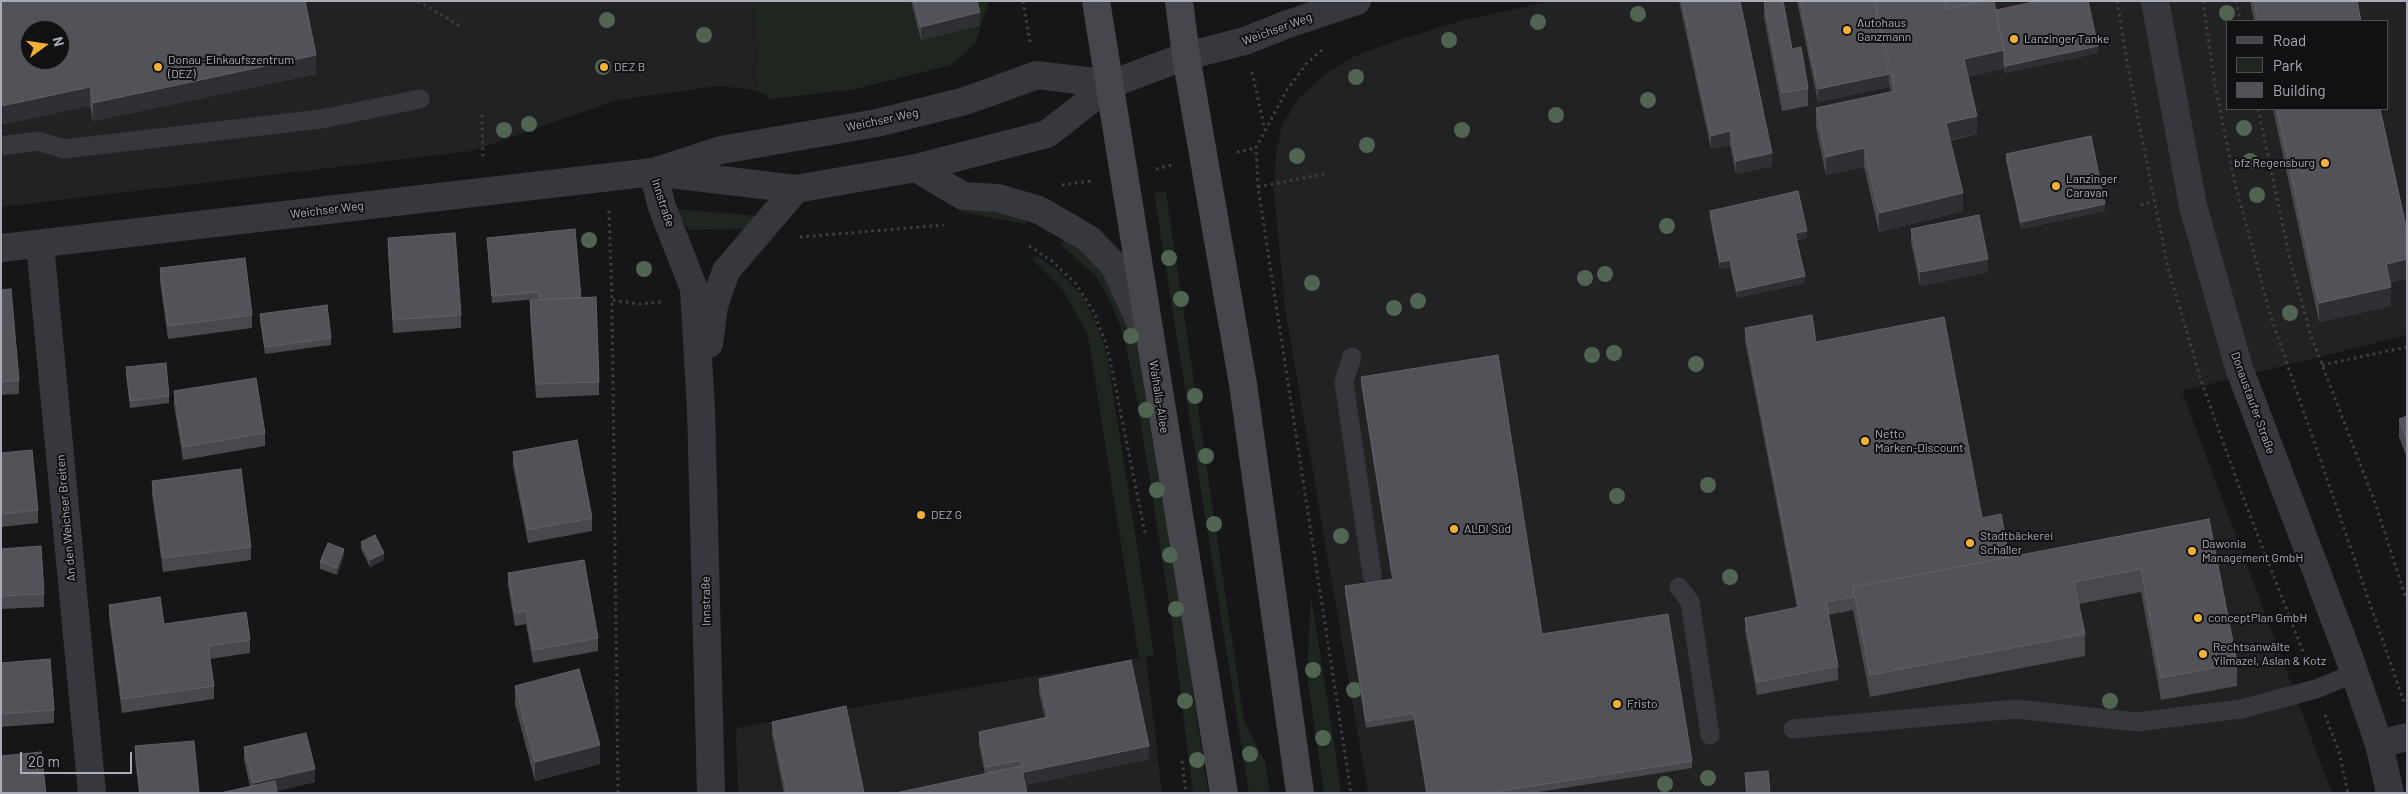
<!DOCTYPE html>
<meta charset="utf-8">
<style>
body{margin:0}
#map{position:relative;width:2408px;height:794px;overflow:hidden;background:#161618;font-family:Barlow,sans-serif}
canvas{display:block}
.frame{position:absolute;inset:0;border:2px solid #a8adb8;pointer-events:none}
.legend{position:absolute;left:2226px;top:20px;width:162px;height:90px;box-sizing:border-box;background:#111113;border:1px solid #4d4f55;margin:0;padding:6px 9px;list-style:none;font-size:15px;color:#a8adb8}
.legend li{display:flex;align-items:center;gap:10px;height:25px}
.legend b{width:25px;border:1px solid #4d4f55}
.north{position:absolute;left:20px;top:20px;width:50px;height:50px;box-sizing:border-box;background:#111113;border:1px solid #4d4f55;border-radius:50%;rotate:76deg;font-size:14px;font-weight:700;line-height:20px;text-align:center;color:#a8adb8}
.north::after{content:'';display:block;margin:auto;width:18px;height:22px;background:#f2b134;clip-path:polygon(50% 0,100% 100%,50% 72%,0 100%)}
.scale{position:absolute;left:20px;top:752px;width:112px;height:22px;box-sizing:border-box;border:2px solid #a8adb8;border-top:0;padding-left:6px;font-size:15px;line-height:18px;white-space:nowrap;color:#a8adb8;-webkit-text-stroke:4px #111113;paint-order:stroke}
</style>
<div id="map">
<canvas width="2408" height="794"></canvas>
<div class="frame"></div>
<ul class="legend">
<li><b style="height:6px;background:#45474d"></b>Road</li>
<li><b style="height:14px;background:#1e261f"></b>Park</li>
<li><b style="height:14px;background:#525359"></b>Building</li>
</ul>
<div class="north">N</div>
<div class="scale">20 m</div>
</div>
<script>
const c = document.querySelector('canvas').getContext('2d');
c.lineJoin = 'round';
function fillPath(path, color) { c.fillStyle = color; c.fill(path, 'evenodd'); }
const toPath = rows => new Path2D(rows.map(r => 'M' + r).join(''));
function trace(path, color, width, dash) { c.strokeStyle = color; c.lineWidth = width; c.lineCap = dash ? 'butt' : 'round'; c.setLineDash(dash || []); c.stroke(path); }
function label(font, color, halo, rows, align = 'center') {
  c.font = font + ' Barlow,sans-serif'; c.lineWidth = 4; c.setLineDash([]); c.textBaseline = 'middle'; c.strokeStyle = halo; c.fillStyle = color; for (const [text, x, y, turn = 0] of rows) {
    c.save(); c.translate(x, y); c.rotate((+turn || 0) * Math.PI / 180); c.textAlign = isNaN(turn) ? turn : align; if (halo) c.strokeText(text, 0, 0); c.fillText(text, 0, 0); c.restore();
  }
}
fillPath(toPath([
 [1,1,754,1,756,90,718,86,617,100,472,151,1,207],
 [30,30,60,30,60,60,30,60],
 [1551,1,2407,1,2407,335,2182,391,2332,793,1368,793,1285,308,1274,192,1276,153,1283,123,1300,97,1324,75,1355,56,1395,41,1464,20],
 [2227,21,2387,21,2387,109,2227,109],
 [1146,657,1162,793,738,793,736,728]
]), '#222225');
fillPath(toPath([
 [754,1,989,1,975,44,951,65,855,89,772,99,756,90],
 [1166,192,1244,721,1265,761,1270,793,1249,793,1154,193],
 [674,209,757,216,747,229,689,230],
 [992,209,1030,215,1025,224,956,211],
 [1068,236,1088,250,1131,311,1145,373,1208,793,1193,793,1171,615,1137,399,1123,334,1111,303,1095,275,1061,245],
 [1037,256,1058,271,1081,294,1095,321,1107,355,1154,655,1139,658,1088,335,1063,290,1033,260],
 [1311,596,1334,743,1341,793,1324,793,1307,675]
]), '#1e261f');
trace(toPath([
 [418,1,462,27],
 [1023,1,1030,42],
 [2117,1,2129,73,2168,268,2201,380,2241,492,2307,662],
 [2203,1,2215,85,2235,183,2271,317,2405,705],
 [2236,1,2240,21],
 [1322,50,1307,63,1286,91,1256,148,1258,187,1351,793],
 [1252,72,1265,130],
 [2258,109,2290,259,2311,336,2374,500,2407,601],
 [482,115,483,159],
 [1237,152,1256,148],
 [1156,169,1172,165],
 [1062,185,1091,181],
 [1258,187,1324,174],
 [2141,205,2154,201],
 [609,211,612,300],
 [800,237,944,225],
 [1029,246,1053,262,1077,285,1094,312,1108,350,1145,533],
 [2322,365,2407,347],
 [2325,715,2339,752,2348,793],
 [1182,761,1186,793],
 [618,793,612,300,640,304,661,302]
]), '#3d3f44', 3, [2.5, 4]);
trace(toPath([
 [1,146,38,141,64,149,321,119,420,99],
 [1352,357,1344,382,1372,575],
 [1679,587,1690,602,1710,735],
 [1793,729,2016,709,2137,722,2241,709,2316,689,2355,673]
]), '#37383d', 19);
trace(toPath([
 [916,168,963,196,998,198,1039,210,1089,239,1114,265,1143,328],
 [653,172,662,207,694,289,701,410,711,793],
 [662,173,796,189,916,168,1047,134,1111,84,1186,56,1245,41,1285,25,1357,1],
 [40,244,92,793],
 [1,248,653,172,721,150,877,123,965,101,1037,75,1111,84],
 [709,344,714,306,726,271,796,189],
 [2379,744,2407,737]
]), '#37383d', 28);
trace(toPath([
 [2155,1,2193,206,2239,368,2349,657,2379,744,2390,793]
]), '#37383d', 28);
trace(toPath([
 [1096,1,1224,793],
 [1179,1,1186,56,1243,384,1300,793]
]), '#45474d', 28);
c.fillStyle = '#506452';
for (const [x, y] of [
 [2227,13],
 [1638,14],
 [607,20],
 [1538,22],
 [704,35],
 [1449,40],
 [603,67],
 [1356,77],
 [1648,100],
 [1556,115],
 [529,124],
 [2244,128],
 [504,130],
 [1462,130],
 [1367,145],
 [1297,156],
 [2250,161],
 [2257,195],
 [1667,226],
 [589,240],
 [1169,258],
 [644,269],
 [1605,274],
 [1585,278],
 [1312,283],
 [1181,299],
 [1418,301],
 [1394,308],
 [2290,313],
 [1131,336],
 [1614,353],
 [1592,355],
 [1696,364],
 [1195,396],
 [1146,410],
 [1206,456],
 [1708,485],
 [1157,490],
 [1617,496],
 [1214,524],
 [1341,536],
 [1170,555],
 [1730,577],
 [1176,609],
 [1313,670],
 [1354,690],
 [1185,701],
 [2110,701],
 [1323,738],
 [1250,754],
 [1197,760],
 [1708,778],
 [1665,784]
]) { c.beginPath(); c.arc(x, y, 8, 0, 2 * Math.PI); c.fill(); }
fillPath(toPath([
 [1,1,316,74,93,121,90,106],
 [911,1,977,1,980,25,921,40],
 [1679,1,1740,1,1772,166,1736,174,1730,145,1711,149],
 [1764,1,1783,1,1792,49,1808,88,1808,106,1782,111,1764,17],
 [1797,1,1994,1,1996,10,2098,53,2005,73,2004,68,1968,77,1977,134,1950,141,1963,211,1879,232,1864,167,1826,175,1816,127,1816,108,1891,92,1889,83,1889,87,1818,102],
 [2250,1,2357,1,2361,21,2254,21],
 [2273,109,2380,109,2407,231,2407,278,2390,282,2391,306,2319,322],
 [2006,154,2105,211,2021,229,2006,161],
 [1710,211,1807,238,1797,240,1805,283,1737,298,1730,267,1720,269,1710,218],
 [1911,229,1988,272,1920,286,1911,242],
 [388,238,461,315,461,328,393,333,388,251],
 [487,238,581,298,599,382,599,395,536,398,530,313,530,300,539,299,492,303],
 [160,268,252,315,252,328,168,339,160,282],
 [1,290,19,380,19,394,1,395],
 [260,314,331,338,331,345,265,354,260,321],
 [1745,328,1816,342,1982,518,2009,557,2209,519,2237,663,2237,686,2161,700,2141,592,2079,604,2085,634,2085,656,1870,697,1853,610,1829,615,1838,666,1838,680,1757,695,1745,631,1745,618,1797,608,1745,341],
 [126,367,169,396,169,403,130,408,126,374],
 [1361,377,1542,634,1692,761,1692,768,1532,793,1426,793,1414,720,1366,728,1345,593,1345,586,1392,579,1361,384],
 [174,391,265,433,265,446,183,460,174,405],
 [2407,416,2407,458,2399,437,2399,419],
 [513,452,592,518,592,531,528,543,513,466],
 [1,453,38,510,38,523,1,527],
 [152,481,251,547,251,560,163,572,152,495],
 [361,542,384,560,370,567,361,549],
 [1,549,44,594,44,607,1,609],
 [344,556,337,575,320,569,320,562],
 [508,573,598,638,598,651,533,663,526,624,515,626,508,586],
 [109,605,164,624,250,640,250,653,210,659,214,686,214,699,122,713,109,618],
 [1,663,54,710,54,723,1,727],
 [1039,679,1149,759,1025,785,985,774,979,745,979,732,1045,718,1039,692],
 [515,686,600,764,535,781,515,705],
 [772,722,864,793,784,793,772,735],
 [135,746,199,793,139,793,135,759],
 [244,747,315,782,277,791,250,786,244,760],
 [1745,773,1770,793,1746,793]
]), '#47494d');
fillPath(toPath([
 [980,12,980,25,921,40,921,27],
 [2098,46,2098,53,2005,73,2005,66],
 [2004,50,2004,69,1964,78,1964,59],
 [316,55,316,74,93,121,93,103],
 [1889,74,1889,87,1818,102,1818,89],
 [90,87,90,106,1,125,1,106],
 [1977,116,1977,134,1946,141,1946,123],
 [1730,131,1730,145,1711,149,1711,136],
 [1864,148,1864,167,1826,175,1826,157],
 [1772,153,1772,166,1736,174,1736,161],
 [1963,193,1963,211,1879,232,1879,213],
 [2105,204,2105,211,2021,229,2021,222],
 [1807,231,1807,238,1795,240,1795,233],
 [1988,259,1988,272,1920,286,1920,272],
 [2407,259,2407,278,2386,282,2386,264],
 [1730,260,1730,267,1720,269,1720,262],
 [1805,276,1805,283,1737,298,1737,291],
 [2391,287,2391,306,2319,322,2319,303],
 [344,549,344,556,337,575,337,568],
 [384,553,384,560,370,567,370,560],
 [600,745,600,764,535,781,535,762],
 [1149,746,1149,759,1024,785,1024,772],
 [315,769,315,782,268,793,253,793,253,783]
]), '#2f3033');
const building = toPath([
 [1,1,305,1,316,55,93,103,90,87,1,106,1,1],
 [30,30,60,30,60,60,30,60,30,30],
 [914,1,977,1,980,12,921,27,914,1],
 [1682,1,1740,1,1772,153,1736,161,1730,131,1711,136,1682,1],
 [1764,1,1783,1,1792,49,1801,47,1808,88,1782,93,1764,1],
 [1800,1,1874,1,1889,74,1818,89,1800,1],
 [1875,1,1945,1,1947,9,1983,1,1994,1,2004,50,1964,59,1977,116,1946,123,1963,193,1879,213,1864,148,1826,157,1816,108,1895,91,1875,1],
 [1945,1,1983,1,1947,9,1945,1],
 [2039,1,2088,1,2098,46,2005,66,2004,61,2004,50,1996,10,2039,1],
 [2254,1,2357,1,2361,21,2258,21,2254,1],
 [2277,109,2380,109,2407,231,2407,259,2386,264,2391,287,2319,303,2277,109],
 [2091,136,2105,204,2021,222,2006,154,2091,136],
 [1798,191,1807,231,1795,233,1805,276,1737,291,1730,260,1720,262,1710,211,1798,191],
 [1979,215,1988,259,1920,272,1911,229,1979,215],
 [575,229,581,298,539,300,539,292,492,296,487,238,575,229],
 [455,233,461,315,393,320,388,238,455,233],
 [245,258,252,315,168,326,160,268,245,258],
 [11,289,19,380,1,382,1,290,11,289],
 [596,297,599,382,536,384,530,300,596,297],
 [327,305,331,338,265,347,260,314,327,305],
 [1812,315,1816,342,1944,317,1982,518,2001,514,2009,557,1853,587,1853,597,1826,602,1838,666,1757,682,1745,618,1799,607,1745,328,1812,315],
 [1498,355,1542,634,1668,614,1692,761,1488,793,1427,793,1414,713,1366,721,1345,586,1393,579,1361,377,1498,355],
 [166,363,169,396,130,401,126,367,166,363],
 [256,378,265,433,183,447,174,391,256,378],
 [2407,416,2407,439,2399,419,2407,416],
 [577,440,592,518,528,530,513,452,577,440],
 [32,450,38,510,1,514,1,453,32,450],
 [241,469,251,547,163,558,152,481,241,469],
 [2209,519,2237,663,2161,678,2141,569,2074,582,2085,634,1870,675,1853,587,2209,519],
 [375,535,384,553,370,560,361,542,375,535],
 [328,543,344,549,337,568,320,562,328,543],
 [41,546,44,594,1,596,1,549,41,546],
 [584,560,598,638,533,650,526,611,515,613,508,573,584,560],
 [160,597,164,624,246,612,250,640,208,646,214,686,122,699,109,605,160,597],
 [50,659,54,710,1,714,1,663,50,659],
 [1131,660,1149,746,1024,772,1021,760,986,767,979,732,1048,717,1039,679,1131,660],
 [579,669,600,745,535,762,515,686,579,669],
 [846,706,864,793,787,793,772,722,846,706],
 [306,733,315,769,253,783,244,747,306,733],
 [194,741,199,793,140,793,135,746,194,741],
 [41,752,46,793,1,793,1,756,41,752],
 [1021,766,1027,793,896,793,1021,766],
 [1768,771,1770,793,1747,793,1745,773,1768,771],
 [275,781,277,793,220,793,275,781]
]);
fillPath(building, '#525359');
trace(building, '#5f6168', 1);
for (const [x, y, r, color] of [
 [1847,30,5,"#f2b134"],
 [2014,39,5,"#f2b134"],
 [158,67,5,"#f2b134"],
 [604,67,5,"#f2b134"],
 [2325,163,5,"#f2b134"],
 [2056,186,5,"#f2b134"],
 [1865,441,5,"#f2b134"],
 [921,515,5,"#f2b134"],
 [1454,529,5,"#f2b134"],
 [1970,543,5,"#f2b134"],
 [2192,551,5,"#f2b134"],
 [2198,618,5,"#f2b134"],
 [2203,654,5,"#f2b134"],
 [1617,704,5,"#f2b134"]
]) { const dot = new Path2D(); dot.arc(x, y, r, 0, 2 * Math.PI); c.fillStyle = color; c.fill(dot); trace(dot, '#111113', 2); }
label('12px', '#a8adb8', '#111113', [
 ["Autohaus",1857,23],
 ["Ganzmann",1857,37],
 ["Lanzinger Tanke",2024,39],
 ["Donau-Einkaufszentrum",168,60],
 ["(DEZ)",168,74],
 ["DEZ B",614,67],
 ["bfz Regensburg",2315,163,"right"],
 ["Lanzinger",2066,179],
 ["Caravan",2066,193],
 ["Netto",1875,434],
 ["Marken-Discount",1875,448],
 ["DEZ G",931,515],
 ["ALDI Süd",1464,529],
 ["Stadtbäckerei",1980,536],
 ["Schaller",1980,550],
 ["Dawonia",2202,544],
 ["Management GmbH",2202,558],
 ["conceptPlan GmbH",2208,618],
 ["Rechtsanwälte",2213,647],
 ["Yilmazel, Aslan & Kotz",2213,661],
 ["Fristo",1627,704]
], 'left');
label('12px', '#a8adb8', '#111113', [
 ["Weichser Weg",1277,29,-20],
 ["Weichser Weg",882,120,-12],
 ["Innstraße",663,203,72],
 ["Weichser Weg",327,210,-7],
 ["Walhalla-Allee",1159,397,81],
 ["Donaustaufer Straße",2253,403,70],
 ["An den Weichser Breiten",66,518,-95],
 ["Innstraße",706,601,-91]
]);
</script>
